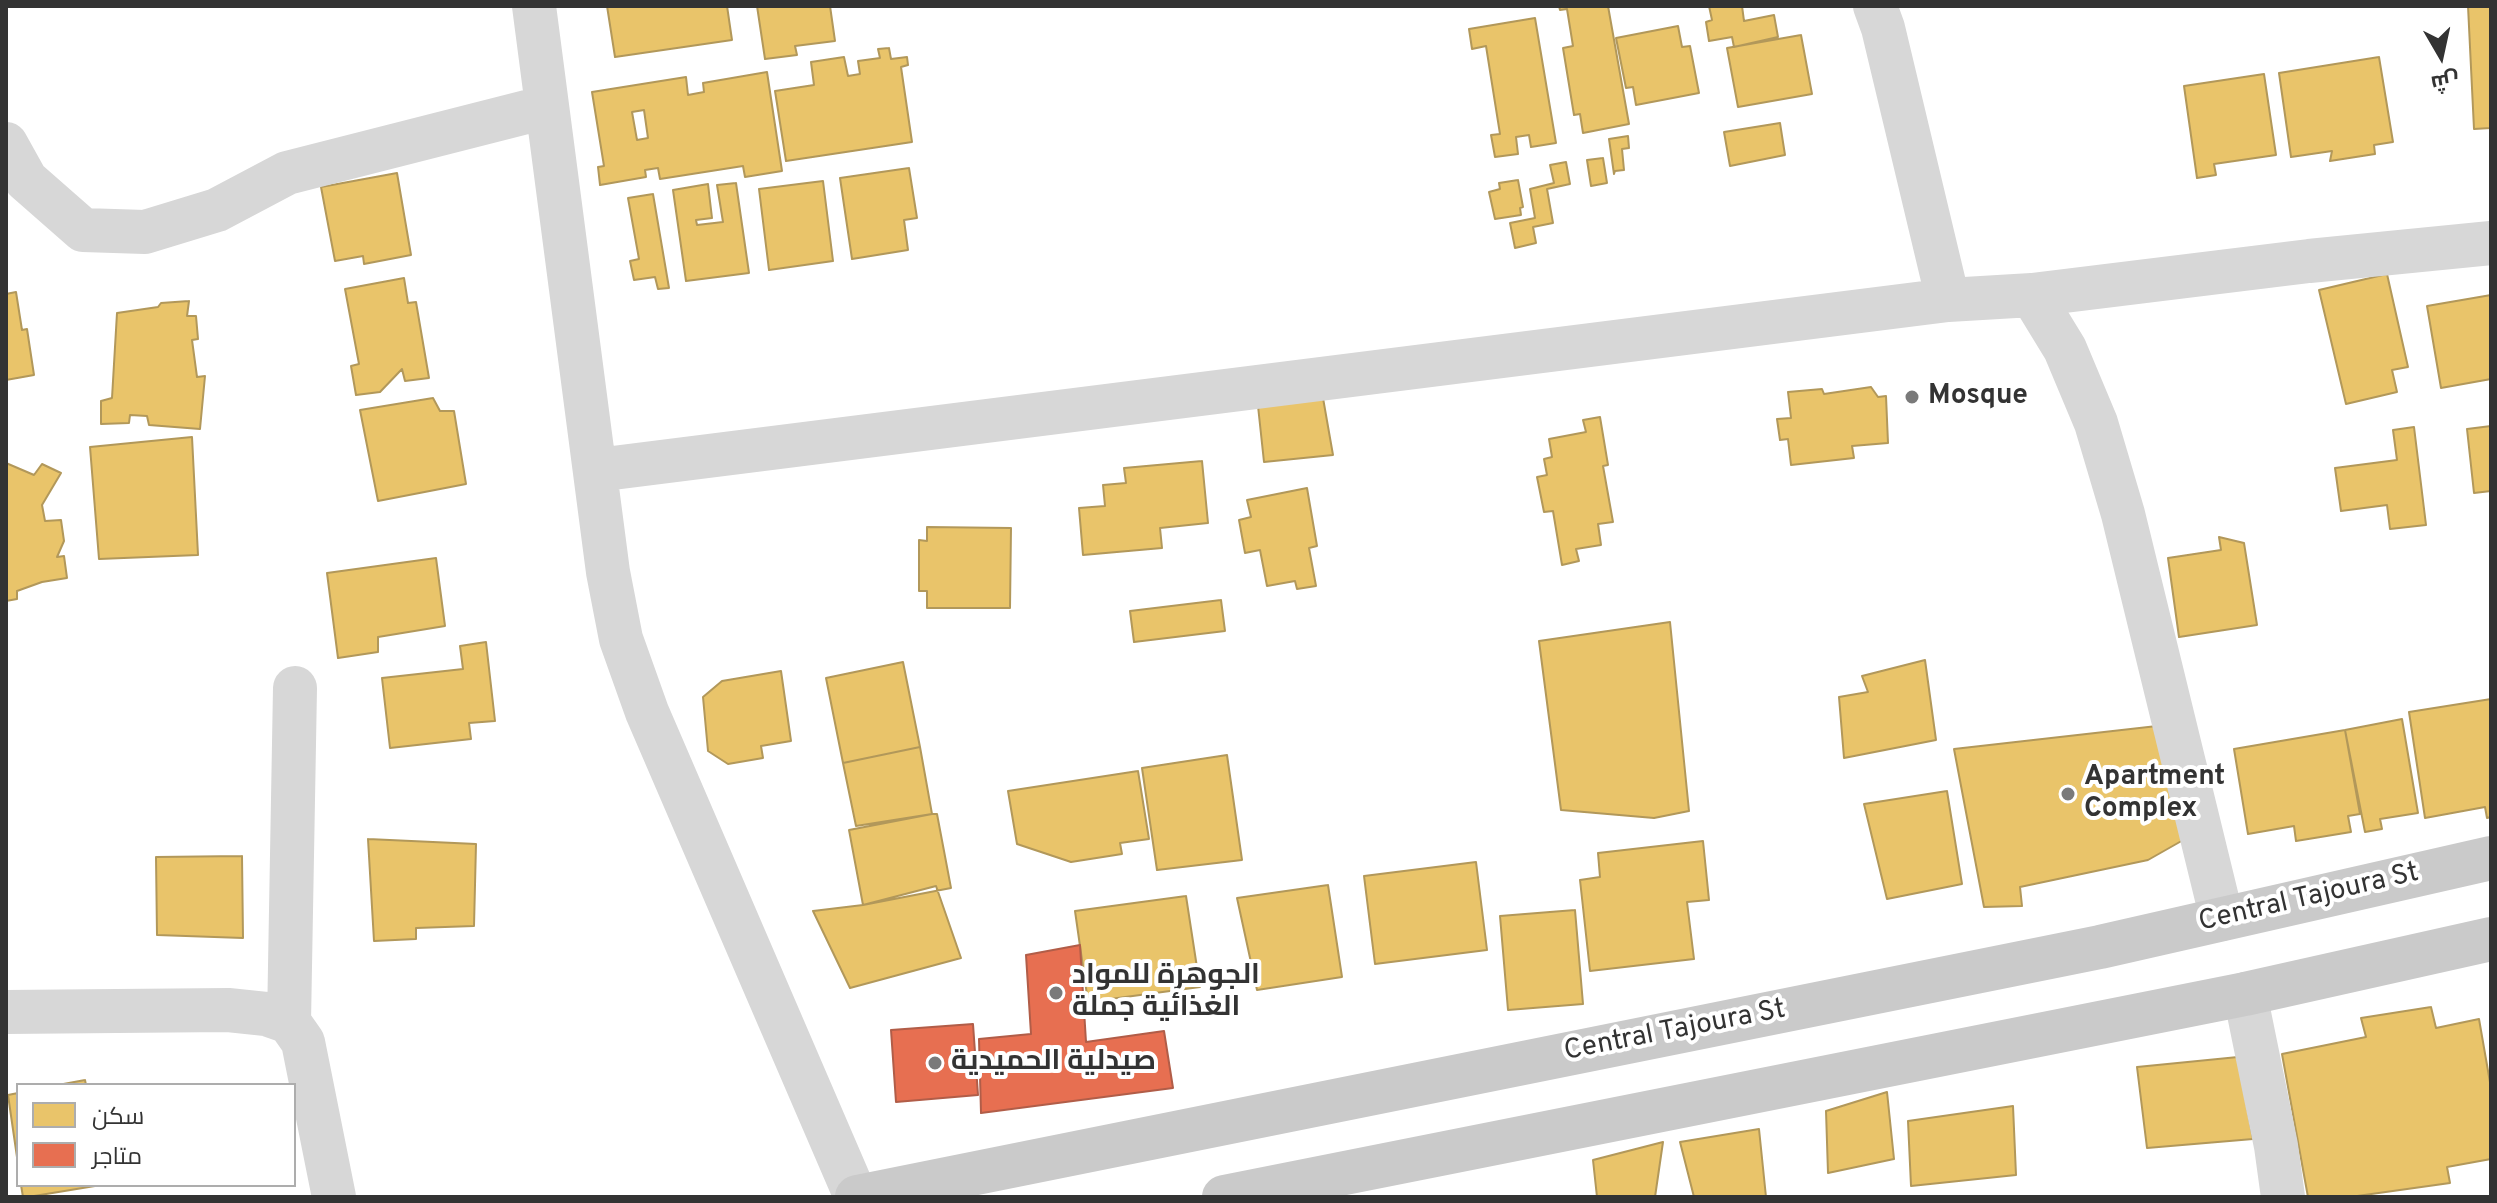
<!DOCTYPE html>
<meta charset="utf-8">
<style>
body{margin:0}
#map{position:relative;width:2497px;height:1203px;overflow:hidden;background:#fff;font-family:Overpass,Cairo,sans-serif}
canvas{display:block}
.frame{position:absolute;inset:0;border:8px solid #333;pointer-events:none}
.legend{position:absolute;left:16px;top:1083px;width:280px;height:104px;box-sizing:border-box;background:#fff;border:2px solid #adadad;margin:0;padding:10px 14px;list-style:none;font-size:24px;color:#333}
.legend li{display:flex;align-items:center;gap:16px;height:40px}
.legend b{width:40px;border:2px solid #adadad}
.north{position:absolute;left:2401px;top:16px;width:80px;height:80px;-webkit-text-stroke:6px #fff;paint-order:stroke;rotate:171deg;font-size:22px;font-weight:700;line-height:32px;text-align:center;color:#333}
.north::after{content:'';display:block;margin:auto;width:28px;height:36px;background:#333;clip-path:polygon(50% 0,100% 100%,50% 72%,0 100%)}
</style>
<div id="map">
<canvas width="2497" height="1203"></canvas>
<div class="frame"></div>
<ul class="legend">
<li><b style="height:22px;background:#e9c46a"></b>سكن</li>
<li><b style="height:22px;background:#e76f51"></b>متاجر</li>
</ul>
<div class="north">ش</div>
</div>
<script>
const c = document.querySelector('canvas').getContext('2d');
c.lineJoin = 'round';
function fillPath(path, color) { c.fillStyle = color; c.fill(path, 'evenodd'); }
const toPath = rows => new Path2D(rows.map(r => 'M' + r).join(''));
function trace(path, color, width, dash) { c.strokeStyle = color; c.lineWidth = width; c.lineCap = dash ? 'butt' : 'round'; c.setLineDash(dash || []); c.stroke(path); }
function label(font, color, halo, rows, align = 'center') {
  c.font = font + ' Overpass,Cairo,sans-serif'; c.lineWidth = 8; c.setLineDash([]); c.textBaseline = 'middle'; c.strokeStyle = halo; c.fillStyle = color; for (const [text, x, y, turn = 0] of rows) {
    c.save(); c.translate(x, y); c.rotate((+turn || 0) * Math.PI / 180); c.textAlign = isNaN(turn) ? turn : align; if (halo) c.strokeText(text, 0, 0); c.fillText(text, 0, 0); c.restore();
  }
}
const homes = toPath([
 [607,6,727,6,732,40,615,57,607,6],
 [757,6,830,6,835,41,795,46,797,55,765,59,757,6],
 [1559,6,1608,6,1629,124,1583,133,1580,114,1574,115,1563,48,1573,46,1567,9,1560,10,1559,6],
 [1709,6,1742,6,1744,21,1774,15,1778,37,1734,47,1732,37,1709,41,1706,22,1712,20,1709,6],
 [2468,6,2491,6,2491,128,2474,129,2468,6],
 [1535,18,1556,143,1531,147,1529,135,1516,137,1518,154,1495,157,1491,135,1500,134,1486,46,1472,49,1469,29,1535,18],
 [1678,26,1682,47,1690,46,1699,93,1636,105,1633,87,1626,88,1616,38,1678,26],
 [1801,35,1812,94,1738,107,1727,48,1801,35],
 [889,48,891,59,907,57,908,65,901,67,912,142,786,161,775,91,814,85,811,62,844,57,848,76,860,74,858,61,880,58,878,49,889,48],
 [2379,57,2393,142,2374,145,2375,154,2330,161,2332,151,2291,157,2279,73,2379,57],
 [767,72,782,171,745,177,743,166,660,179,658,168,645,170,646,177,600,185,598,167,604,166,592,92,686,77,688,95,704,92,703,83,767,72],
 [644,110,648,138,637,140,632,112,644,110],
 [2264,74,2276,155,2214,164,2216,175,2197,178,2184,86,2264,74],
 [1780,123,1785,155,1730,166,1724,132,1780,123],
 [1628,136,1629,148,1622,149,1624,170,1615,171,1614,174,1609,139,1628,136],
 [1603,158,1607,183,1591,186,1587,160,1603,158],
 [1566,162,1570,184,1547,189,1553,223,1533,227,1536,243,1515,248,1510,223,1535,218,1530,189,1554,183,1550,165,1566,162],
 [909,168,917,218,904,220,908,250,852,259,840,178,909,168],
 [397,173,411,255,364,264,363,256,335,261,321,187,397,173],
 [1518,180,1523,207,1520,208,1521,215,1495,219,1489,192,1500,189,1499,183,1518,180],
 [823,181,833,261,769,270,759,189,823,181],
 [736,183,749,273,686,281,673,190,708,184,712,218,696,220,697,225,723,222,717,185,736,183],
 [653,194,669,288,658,289,655,277,634,280,630,261,639,259,628,198,653,194],
 [2387,274,2408,367,2392,370,2397,392,2346,404,2319,290,2387,274],
 [404,278,408,303,416,302,429,378,405,381,402,369,380,392,356,395,351,366,359,364,345,289,404,278],
 [16,292,22,330,27,329,34,375,6,380,6,294,16,292],
 [2491,295,2491,379,2441,388,2427,306,2491,295],
 [189,301,187,316,196,316,198,339,192,340,197,377,205,376,200,429,149,425,147,416,130,415,129,423,101,424,101,401,112,398,117,313,158,307,161,303,189,301],
 [1871,387,1878,397,1886,396,1888,443,1852,446,1854,458,1791,465,1788,439,1780,440,1777,419,1791,418,1788,392,1822,389,1824,394,1871,387],
 [433,398,440,411,454,411,466,484,378,501,360,410,433,398],
 [1323,398,1333,455,1264,462,1258,406,1323,398],
 [1600,417,1608,465,1603,466,1613,522,1598,524,1601,545,1576,549,1579,561,1562,565,1553,511,1544,512,1537,477,1547,475,1544,459,1552,457,1549,439,1586,432,1583,420,1600,417],
 [2491,426,2491,491,2474,493,2467,429,2491,426],
 [2414,427,2426,525,2390,529,2387,505,2341,511,2335,468,2397,460,2393,430,2414,427],
 [192,437,198,555,99,559,90,447,192,437],
 [1202,461,1208,523,1160,528,1162,548,1083,555,1079,508,1105,506,1103,485,1126,483,1124,468,1202,461],
 [6,463,34,475,42,464,61,473,42,505,45,521,61,520,64,541,57,557,64,556,67,578,42,582,17,591,17,599,6,601,6,463],
 [1307,488,1317,546,1309,548,1316,586,1297,589,1295,581,1267,586,1260,550,1245,553,1239,520,1251,517,1247,500,1307,488],
 [927,527,1011,528,1010,608,927,608,927,591,919,591,919,540,927,541,927,527],
 [2219,537,2244,543,2257,625,2179,637,2168,558,2221,550,2219,537],
 [436,558,445,626,378,637,378,652,338,658,327,573,436,558],
 [1221,600,1225,631,1134,642,1130,611,1221,600],
 [1670,622,1689,811,1654,818,1561,810,1539,641,1670,622],
 [486,642,495,721,469,723,471,739,390,748,382,678,463,669,460,646,486,642],
 [1925,660,1936,740,1844,758,1839,697,1868,692,1862,676,1925,660],
 [903,662,920,747,843,763,826,678,903,662],
 [781,671,791,741,761,746,763,758,728,764,708,751,703,697,722,681,781,671],
 [2491,699,2491,817,2487,818,2485,807,2425,818,2409,712,2491,699],
 [2402,719,2418,813,2380,819,2382,829,2365,832,2345,730,2402,719],
 [2157,726,2185,839,2148,860,2020,887,2022,906,1984,907,1954,749,2157,726],
 [2345,730,2360,814,2348,816,2351,832,2296,841,2294,826,2248,834,2234,749,2345,730],
 [920,747,932,814,856,826,843,763,920,747],
 [1227,755,1242,860,1157,870,1142,768,1227,755],
 [1138,771,1149,839,1120,843,1122,854,1071,862,1017,844,1008,791,1138,771],
 [1947,791,1962,884,1887,899,1864,804,1947,791],
 [932,814,937,814,951,888,863,905,849,830,932,814],
 [368,839,476,844,474,926,416,928,416,939,374,941,368,839],
 [1703,841,1709,900,1687,902,1694,959,1590,971,1580,880,1600,877,1598,853,1703,841],
 [242,856,243,938,157,935,156,857,242,856],
 [1476,862,1487,950,1375,964,1364,876,1476,862],
 [1328,885,1342,977,1257,990,1237,898,1328,885],
 [936,886,961,958,850,988,813,911,863,905,936,886],
 [1186,896,1200,987,1088,1002,1075,911,1186,896],
 [1575,910,1583,1004,1508,1010,1500,916,1575,910],
 [2431,1007,2436,1028,2479,1019,2491,1088,2491,1159,2447,1167,2450,1183,2350,1197,2308,1197,2282,1054,2366,1037,2361,1018,2431,1007],
 [2238,1057,2253,1139,2147,1148,2137,1067,2238,1057],
 [85,1080,86,1085,58,1085,85,1080],
 [1887,1092,1894,1159,1828,1173,1826,1111,1887,1092],
 [18,1093,18,1164,8,1095,18,1093],
 [2013,1106,2016,1175,1911,1186,1908,1121,2013,1106],
 [1759,1129,1766,1197,1694,1197,1680,1142,1759,1129],
 [1663,1142,1655,1197,1597,1197,1593,1160,1663,1142],
 [21,1185,101,1185,28,1197,23,1197,21,1185]
]);
fillPath(homes, '#e9c46a');
trace(homes, '#b2985a', 2);
const shops = toPath([
 [1080,945,1086,1042,1164,1031,1173,1088,981,1113,979,1039,1031,1034,1026,955,1080,945],
 [973,1024,978,1095,896,1102,891,1030,973,1024]
]);
fillPath(shops, '#e76f51');
trace(shops, '#b15d48', 2);
trace(toPath([
 [534,6,608,572,621,639,647,712,856,1197],
 [1875,6,1883,28,1948,300],
 [6,144,26,180,83,230,145,232,217,210,287,173,546,107],
 [2032,295,2065,349,2096,423,2123,514,2222,919],
 [597,470,1948,300,2032,295,2309,261,2491,243],
 [2245,994,2276,1146,2283,1197],
 [6,1012,228,1010,266,1014,289,1022,303,1042,334,1197],
 [289,1022,295,688]
]), '#d7d7d7', 44);
trace(toPath([
 [857,1197,2100,947,2491,858],
 [1224,1197,2245,994,2491,939]
]), '#cacaca', 44);
for (const [x, y, r, color] of [
 [1912,397,8,"#7a7a7a"],
 [2068,794,8,"#7a7a7a"],
 [1056,993,8,"#7a7a7a"],
 [935,1063,8,"#7a7a7a"]
]) { const dot = new Path2D(); dot.arc(x, y, r, 0, 2 * Math.PI); c.fillStyle = color; c.fill(dot); trace(dot, '#fff', 3); }
label('bold 28px', '#333', '#fff', [
 ["Mosque",1928,397],
 ["Apartment",2084,778],
 ["Complex",2084,810],
 ["الجوهرة للمواد",1072,977],
 ["الغذائية جملة",1072,1009],
 ["صيدلية الحميدية",951,1063]
], 'left');
label('28px', '#333', '#fff', [
 ["Central Tajoura St",2309,899,-13],
 ["Central Tajoura St",1675,1032,-11]
]);
</script>
